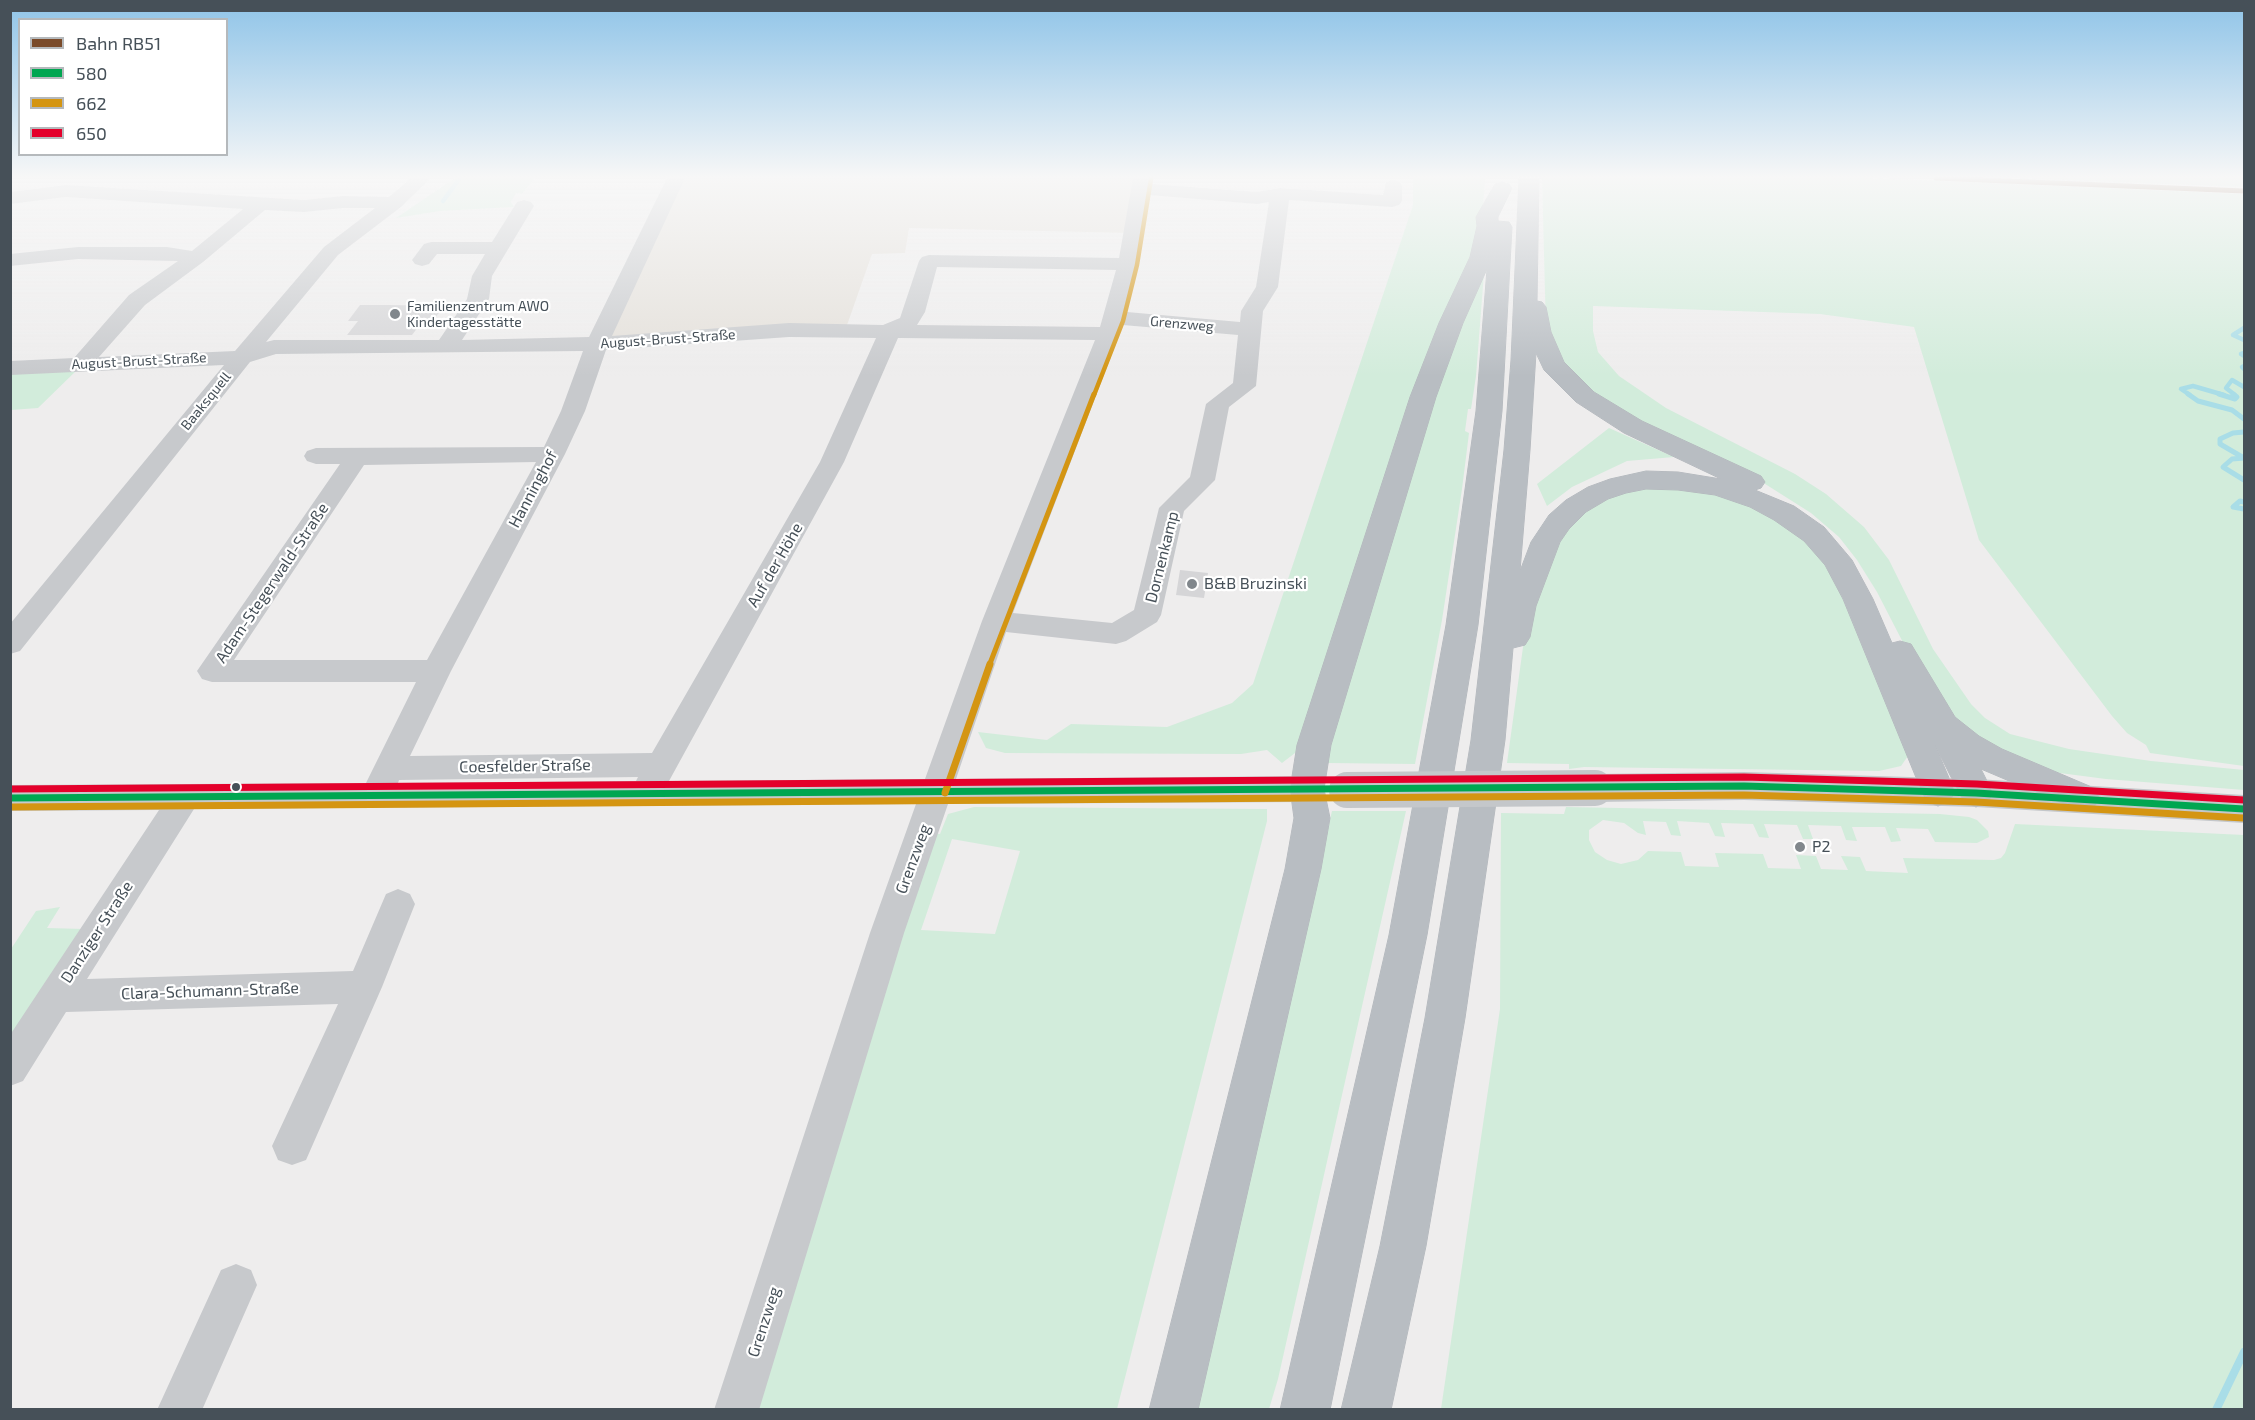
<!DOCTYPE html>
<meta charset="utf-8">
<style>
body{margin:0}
#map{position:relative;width:2255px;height:1420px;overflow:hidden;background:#eeeded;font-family:"Exo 2",sans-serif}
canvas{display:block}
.frame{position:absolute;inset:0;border:12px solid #465058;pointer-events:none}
.legend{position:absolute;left:18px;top:18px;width:210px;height:138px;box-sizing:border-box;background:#fff;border:2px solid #b5b9bc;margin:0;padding:8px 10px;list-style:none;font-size:18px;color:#465058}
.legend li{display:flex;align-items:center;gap:12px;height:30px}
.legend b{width:30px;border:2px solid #b5b9bc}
</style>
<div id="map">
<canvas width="2255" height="1420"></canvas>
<div class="frame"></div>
<ul class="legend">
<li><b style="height:8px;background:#7a4b2a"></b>Bahn RB51</li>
<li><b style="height:8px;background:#00a651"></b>580</li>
<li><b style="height:8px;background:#d49512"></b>662</li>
<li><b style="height:8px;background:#e4002b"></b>650</li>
</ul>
</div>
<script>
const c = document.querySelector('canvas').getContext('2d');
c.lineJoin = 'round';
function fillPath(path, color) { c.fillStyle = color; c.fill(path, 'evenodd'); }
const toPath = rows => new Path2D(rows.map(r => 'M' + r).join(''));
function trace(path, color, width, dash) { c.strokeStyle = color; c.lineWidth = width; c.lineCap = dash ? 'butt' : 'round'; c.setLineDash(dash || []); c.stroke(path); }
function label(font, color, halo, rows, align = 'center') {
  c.font = font + ' "Exo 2",sans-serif'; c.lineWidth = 4.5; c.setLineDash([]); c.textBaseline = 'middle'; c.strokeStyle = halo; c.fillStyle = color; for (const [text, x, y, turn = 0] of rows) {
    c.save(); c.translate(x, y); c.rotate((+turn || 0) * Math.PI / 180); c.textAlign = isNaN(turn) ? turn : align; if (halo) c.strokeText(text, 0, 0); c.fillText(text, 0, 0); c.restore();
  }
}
fillPath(toPath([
 [684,178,1139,178,1130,233,909,228,905,253,872,254,846,328,607,342]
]), '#e4e0da');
fillPath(toPath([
 [455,178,535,178,522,194,516,193,511,202,514,207,440,211,396,218],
 [1413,178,1485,178,1482,225,1302,744,1295,753,1282,763,1267,750,1241,754,1005,753,986,748,978,732,1047,740,1071,724,1167,727,1232,703,1253,684,1413,205],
 [1542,178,1868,178,2244,194,2244,766,2150,753,2146,745,2127,733,2112,716,1979,540,1914,327,1820,314,1593,306,1593,331,1598,352,1619,376,1666,408,1795,474,1826,494,1864,527,1889,560,1933,649,1971,704,1985,718,2010,734,2069,749,2151,761,2244,770,2244,790,2106,779,2052,772,1973,742,1911,658,1877,592,1857,560,1839,537,1811,513,1762,482,1617,411,1561,365,1546,331],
 [2011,178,2244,178,2244,187,2120,182],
 [1484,273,1476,376,1471,409,1468,409,1465,431,1469,433,1462,489,1442,620,1415,764,1328,763,1327,751,1444,356],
 [77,370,38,408,11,410,11,374],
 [1609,428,1674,457,1627,461,1572,487,1547,506,1537,484],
 [1660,485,1738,497,1822,548,1908,756,1901,766,1879,771,1584,767,1569,769,1569,764,1507,763,1524,640,1548,555,1573,517,1612,493],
 [974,807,1267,809,1267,821,1117,1409,736,1410,924,832,940,834,948,814],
 [952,839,1020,851,995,934,921,930],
 [1566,807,1940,814,1969,817,1977,820,1988,831,1989,837,1977,843,1935,842,1928,829,1896,828,1901,841,1891,842,1885,827,1852,827,1857,841,1846,840,1841,826,1808,825,1813,839,1803,839,1797,825,1764,824,1769,838,1759,837,1753,824,1721,823,1725,837,1715,836,1709,823,1677,821,1681,836,1671,835,1666,822,1643,821,1646,835,1638,833,1624,823,1603,820,1589,830,1589,840,1595,852,1607,860,1621,864,1638,860,1648,851,1681,852,1685,866,1719,867,1715,853,1763,854,1768,868,1801,869,1796,855,1816,856,1821,869,1848,870,1841,856,1860,857,1866,871,1908,873,1903,858,1994,860,2001,858,2005,853,2015,824,2244,835,2244,1409,1441,1409,1500,1009,1501,813,1564,814],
 [1332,811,1406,811,1278,1379,1269,1409,1195,1410,1213,1316],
 [60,907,47,928,84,929,11,1049,11,949,36,911]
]), '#d2ecdb');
trace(toPath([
 [443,201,460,178],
 [2244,328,2233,335,2244,340],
 [2244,353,2241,354,2244,356],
 [2244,366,2242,367,2244,369],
 [2190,395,2181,389,2193,386,2224,395],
 [2235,395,2226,388,2232,380,2244,387]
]), '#a9dde7', 4.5);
trace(toPath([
 [2188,394,2198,401,2232,410,2244,419],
 [2219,394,2235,399,2237,397,2233,394],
 [2244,432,2233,433,2220,439,2220,444,2244,458,2232,459,2223,467,2244,480],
 [2244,502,2240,501,2233,507,2244,509]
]), '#a9dde7', 5);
trace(toPath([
 [2216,1410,2244,1352]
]), '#a9dde7', 8);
fillPath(toPath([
 [360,305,390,305,444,306,432,322,422,322,412,335,347,335,358,321,348,321],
 [1180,570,1208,573,1204,598,1176,595]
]), '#d5d5d7');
const highway = toPath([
 [1519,178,1539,178,1537,301,1542,302,1546,307,1551,332,1564,362,1594,392,1642,421,1761,476,1765,482,1761,488,1755,490,1794,506,1824,527,1852,560,1873,599,1892,643,1900,641,1911,644,1955,717,1979,736,2002,749,2094,788,2100,798,2094,808,2082,812,1981,769,1993,793,1988,803,1976,807,1964,803,1935,745,1955,792,1950,802,1938,806,1926,802,1843,599,1825,565,1804,541,1774,520,1750,507,1715,495,1678,490,1646,489,1626,493,1608,499,1586,512,1569,529,1560,542,1536,606,1530,637,1525,645,1513,648,1505,740,1465,1018,1426,1246,1391,1410,1341,1410,1380,1246,1425,1018,1471,740,1504,450,1511,360,1519,178],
 [1536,353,1544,370,1576,402,1624,433,1721,479,1678,472,1646,471,1610,479,1588,487,1566,500,1549,515,1531,542,1520,571,1530,450,1536,353],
 [1502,182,1509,184,1512,188,1498,217,1498,221,1509,222,1512,227,1502,411,1478,625,1427,935,1330,1410,1280,1410,1389,935,1446,625,1476,411,1487,269,1463,323,1436,397,1331,745,1324,789,1330,818,1321,869,1198,1410,1149,1410,1285,869,1294,818,1290,789,1297,745,1410,397,1439,323,1470,257,1477,226,1476,217,1495,184,1502,182]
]);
trace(highway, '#b3b7bc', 1);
fillPath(toPath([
 [411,178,431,178,401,207,338,255,266,342,274,340,439,340,467,299,472,276,485,254,437,254,429,264,422,266,415,264,412,260,424,244,431,242,492,242,517,202,524,200,531,202,534,206,492,276,489,299,462,340,589,337,667,178,685,178,612,336,789,323,883,325,900,318,919,261,922,257,929,255,1119,258,1133,178,1151,178,1150,184,1257,192,1280,188,1383,195,1386,182,1393,180,1400,182,1402,186,1402,201,1399,205,1392,207,1289,200,1278,287,1263,311,1256,386,1229,407,1215,480,1184,511,1161,615,1157,622,1126,641,1116,644,1006,632,956,779,1307,776,1318,780,1323,789,1318,798,1307,802,948,804,904,933,759,1410,714,1410,870,933,916,804,194,809,87,979,353,971,386,894,398,889,410,894,415,904,382,987,306,1160,292,1165,278,1160,272,1146,338,1004,66,1012,23,1081,10,1086,10,1035,159,810,10,811,10,785,366,783,416,682,212,682,202,679,197,671,340,464,316,464,307,461,304,456,307,451,316,448,544,447,561,411,583,351,276,354,250,362,20,651,10,654,10,624,224,365,10,375,10,361,74,358,129,295,178,261,78,259,10,266,10,254,78,247,167,247,192,251,243,209,66,197,10,204,10,192,66,185,304,200,343,196,389,197,411,178],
 [1149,195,1257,204,1269,202,1256,287,1241,311,1240,322,1127,312,1138,264,1149,195],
 [343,208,375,208,324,247,235,351,99,357,145,305,203,262,265,210,304,212,343,208],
 [937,267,1116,270,1100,327,917,325,925,312,937,267],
 [1123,325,1238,335,1233,383,1206,404,1190,477,1159,508,1134,610,1112,623,1013,613,1123,325],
 [789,337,876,338,820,462,652,753,410,756,451,671,565,454,585,411,606,350,789,337],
 [898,338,1095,340,982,621,925,779,669,781,844,462,898,338],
 [536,462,427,660,234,660,364,465,536,462],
 [638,777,636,781,398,783,399,780,638,777],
 [236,1264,251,1270,257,1285,202,1410,157,1410,221,1270,236,1264]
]), '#c7c9cc');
fillPath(toPath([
 [1744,772,1976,779,2244,795,2244,823,1976,807,1744,800,1595,802,1583,798,1578,788,1583,778,1595,774,1744,772]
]), '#c4c7ca');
fillPath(highway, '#b8bdc2');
trace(toPath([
 [1347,790,1595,788]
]), '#c4c7ca', 36);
trace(toPath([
 [10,798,1744,786,1976,793,2244,809]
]), '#00a651', 7);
trace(toPath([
 [1094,395,1123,321,1137,265,1151,179]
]), '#d49512', 4.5);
trace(toPath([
 [989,666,1094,394]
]), '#d49512', 5);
trace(toPath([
 [945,793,990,664],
 [10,807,1744,795,1976,802,2243,818]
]), '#d49512', 7);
trace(toPath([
 [10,789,1744,777,1977,784,2244,800]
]), '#e4002b', 7);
trace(toPath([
 [1936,178,2244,191]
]), '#7a4b2a', 5);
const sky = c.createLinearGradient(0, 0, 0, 376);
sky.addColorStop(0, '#8fc4e8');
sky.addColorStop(0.47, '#f7f7f7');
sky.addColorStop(1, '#f7f7f700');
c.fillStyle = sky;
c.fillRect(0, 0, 2255, 376);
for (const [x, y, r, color] of [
 [395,314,6,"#81878c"],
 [1192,584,6,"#81878c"],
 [236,787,5,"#465058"],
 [1800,847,6,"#81878c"]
]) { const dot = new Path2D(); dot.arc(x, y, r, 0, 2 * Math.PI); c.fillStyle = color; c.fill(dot); trace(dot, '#fff', 2); }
label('14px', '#465058', '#fff', [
 ["Familienzentrum AWO",407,306],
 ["Kindertagesstätte",407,322]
], 'left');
label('14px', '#465058', '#fff', [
 ["Grenzweg",1182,324,5],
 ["August-Brust-Straße",668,339,-4],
 ["August-Brust-Straße",139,361,-3],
 ["Baaksquell",206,401,-51]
]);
label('16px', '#465058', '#fff', [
 ["Hanninghof",533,489,-62],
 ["Dornenkamp",1162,557,-76],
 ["Auf der Höhe",775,565,-60],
 ["Adam-Stegerwald-Straße",272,583,-56],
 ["Coesfelder Straße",525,766,-1],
 ["Grenzweg",913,859,-70],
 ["Danziger Straße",97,932,-57],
 ["Clara-Schumann-Straße",210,991,-2],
 ["Grenzweg",764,1322,-72]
]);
label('16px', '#465058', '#fff', [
 ["B&B Bruzinski",1204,584],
 ["P2",1812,847]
], 'left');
</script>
